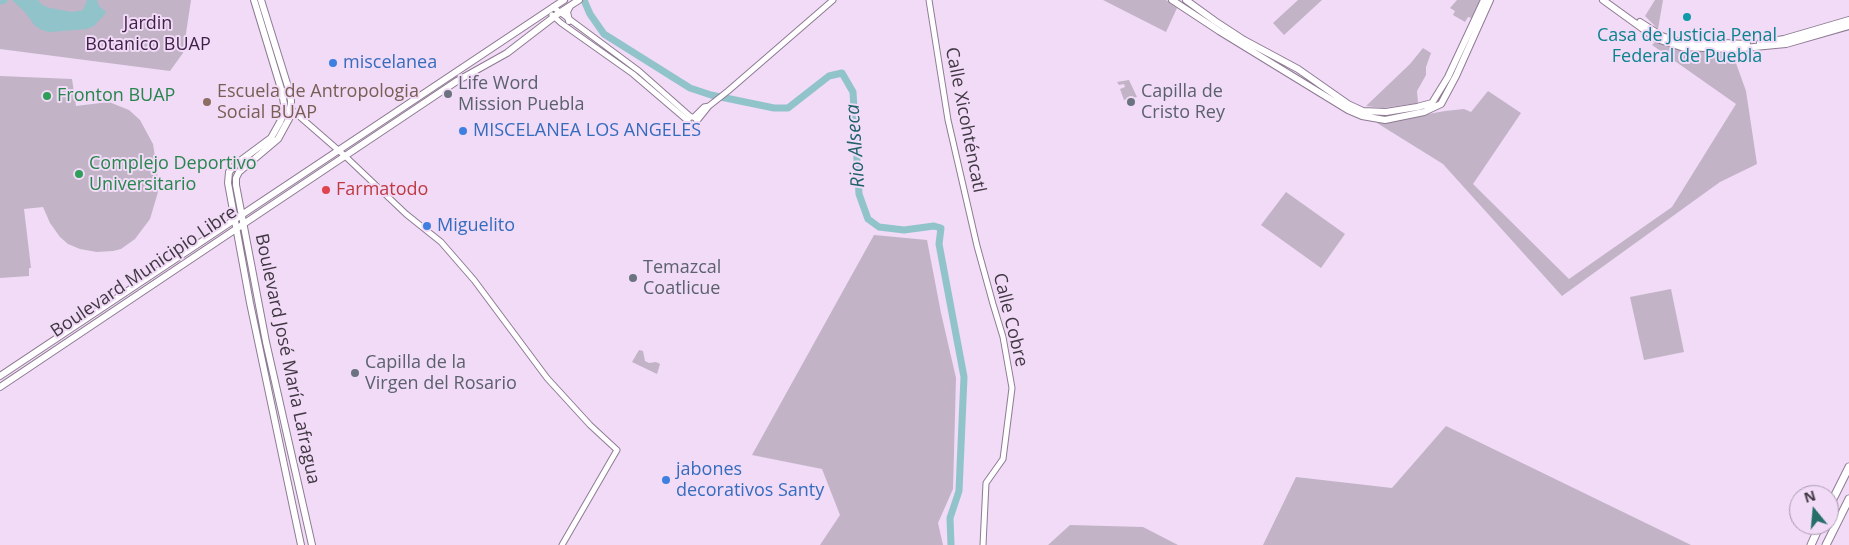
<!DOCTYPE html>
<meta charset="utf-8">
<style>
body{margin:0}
#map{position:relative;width:1849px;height:545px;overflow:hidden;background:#f1dbf7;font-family:"Open Sans",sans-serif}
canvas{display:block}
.north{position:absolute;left:1789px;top:485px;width:50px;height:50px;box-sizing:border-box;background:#f1dbf7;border:1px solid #aa9aaf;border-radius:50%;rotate:343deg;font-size:14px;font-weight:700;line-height:20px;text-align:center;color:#403842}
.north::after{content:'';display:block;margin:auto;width:18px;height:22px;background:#266f68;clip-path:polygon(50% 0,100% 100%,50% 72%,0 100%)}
</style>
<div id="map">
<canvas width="1849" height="545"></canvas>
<div class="north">N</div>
</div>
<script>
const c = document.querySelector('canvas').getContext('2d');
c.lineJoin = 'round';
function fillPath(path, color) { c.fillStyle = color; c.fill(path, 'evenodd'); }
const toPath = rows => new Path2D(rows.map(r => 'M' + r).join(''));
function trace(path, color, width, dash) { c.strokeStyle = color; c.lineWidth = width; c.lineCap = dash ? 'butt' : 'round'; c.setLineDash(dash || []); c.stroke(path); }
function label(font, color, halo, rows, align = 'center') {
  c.font = font + ' "Open Sans",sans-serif'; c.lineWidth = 4; c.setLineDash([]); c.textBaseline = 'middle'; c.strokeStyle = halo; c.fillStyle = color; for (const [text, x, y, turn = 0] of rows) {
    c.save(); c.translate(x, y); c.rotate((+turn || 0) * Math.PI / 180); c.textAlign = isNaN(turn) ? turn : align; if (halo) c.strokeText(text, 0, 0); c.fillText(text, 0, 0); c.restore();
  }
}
fillPath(toPath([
 [0,0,191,0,183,53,170,71,0,49],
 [1103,0,1166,0,1177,8,1166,32],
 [1298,0,1322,0,1284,35,1273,23],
 [1457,0,1482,0,1473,15,1472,18,1468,17,1465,22,1453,15,1455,11,1450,8],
 [1655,0,1663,0,1658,29,1645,16],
 [1655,42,1681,49,1732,52,1746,91,1757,164,1720,182,1562,296,1443,164,1377,123,1445,111,1464,109,1471,112,1488,91,1521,113,1473,184,1569,279,1672,207,1736,104,1652,45],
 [1423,48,1431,53,1426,67,1426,75,1417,91,1418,103,1383,108,1366,106,1410,64],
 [0,76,72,79,76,106,109,102,129,110,140,120,153,144,157,169,158,192,150,219,135,239,121,249,113,251,97,252,80,249,68,244,60,237,50,223,43,207,24,209,31,268,29,268,29,276,0,278],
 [1129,80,1137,97,1124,100,1120,89,1125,87,1124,84,1119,85,1117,82],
 [1286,192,1345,234,1321,268,1261,225],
 [874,235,927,240,941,313,956,378,953,489,938,523,943,545,820,545,840,515,822,469,752,455],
 [1671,289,1684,352,1644,360,1630,297],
 [639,350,643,351,645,361,649,363,656,362,660,364,657,374,632,362],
 [1446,426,1691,545,1263,545,1296,477,1392,488],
 [1070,525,1143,527,1178,545,1048,545]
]), '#c2b3c7');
fillPath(toPath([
 [12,0,38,0,42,5,50,8,72,12,83,10,87,0,97,0,99,6,105,11,106,13,94,26,87,29,51,32,44,31,35,26,25,12]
]), '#91c3cb');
trace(toPath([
 [584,0,590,14,604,34,690,88,711,95,774,108,788,108,829,76,842,73,853,92,859,194,868,219,879,227,904,230,934,226,941,228,939,244,964,377,959,491,950,518,951,545],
 [0,1,4,0]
]), '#91c3cb', 7);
const minor = toPath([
 [929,0,948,120,977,246,993,304,1003,337,1012,388,1003,459,986,483,983,545],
 [553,7,639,71,691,117],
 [552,15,561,23,633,74,688,121],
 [291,109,345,156,406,214,441,242,474,280,547,378,590,425,617,450,562,545],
 [694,117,704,107,709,106,728,91,833,0],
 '687 122a5 5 0 1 1 10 0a5 5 0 1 1-10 0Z',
 [697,121,709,106]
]);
const major = toPath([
 [254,0,282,92,285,110,280,122,271,138,236,164,229,172,228,183,250,303,301,545],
 [261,0,289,90,291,101,290,117,278,139,239,172,236,178,236,185,266,342,312,545],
 [1172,0,1219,31,1348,110,1362,116,1385,120,1424,112,1441,104,1456,76,1490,0],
 [1186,0,1215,21,1244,40,1298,69,1348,104,1363,111,1386,112,1417,107,1432,103,1448,77,1484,0],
 [1603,0,1657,39,1681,47,1733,49,1786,44,1849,26],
 [569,21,567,12,570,6],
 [1640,22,1662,36,1675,41,1747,44],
 [1760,43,1784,39,1849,20],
 [0,376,564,0],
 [0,387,457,81,507,53,559,13,579,0]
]);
const highway = toPath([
 [1829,507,1849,467],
 [1811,545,1820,525],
 [1826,545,1849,499]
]);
trace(minor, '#8e7b93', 7);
trace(major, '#8e7b93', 8);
trace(highway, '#8e7b93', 9);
trace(minor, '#fff', 5);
trace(major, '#fff', 6);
trace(highway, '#fff', 7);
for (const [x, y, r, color] of [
 [1687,17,5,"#0f9aa8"],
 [333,63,5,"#3f7fe0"],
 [448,94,5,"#6b7280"],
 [47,96,5,"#2e9e5b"],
 [207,102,5,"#8d6e63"],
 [1131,102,5,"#6b7280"],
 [463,131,5,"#3f7fe0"],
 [79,174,5,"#2e9e5b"],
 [326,190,5,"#e0444e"],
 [427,226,5,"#3f7fe0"],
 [633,278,5,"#6b7280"],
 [355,373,5,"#6b7280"],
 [666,480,5,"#3f7fe0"]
]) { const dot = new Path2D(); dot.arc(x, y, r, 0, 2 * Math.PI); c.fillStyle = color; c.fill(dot); trace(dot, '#f1dbf7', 2); }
label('18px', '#401f49', '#f1dbf7', [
 ["Jardin",148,24],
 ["Botanico BUAP",148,45]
]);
label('18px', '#0d838f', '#f1dbf7', [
 ["Casa de Justicia Penal",1687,36],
 ["Federal de Puebla",1687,57]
]);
label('18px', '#366cbe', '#f1dbf7', [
 ["miscelanea",343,63],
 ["MISCELANEA LOS ANGELES",473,131],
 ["Miguelito",437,226],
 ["jabones",676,470],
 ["decorativos Santy",676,491]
], 'left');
label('18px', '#5b616d', '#f1dbf7', [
 ["Life Word",458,84],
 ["Mission Puebla",458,105],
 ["Capilla de",1141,92],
 ["Cristo Rey",1141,113],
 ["Temazcal",643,268],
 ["Coatlicue",643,289],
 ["Capilla de la",365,363],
 ["Virgen del Rosario",365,384]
], 'left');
label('18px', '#785e54', '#f1dbf7', [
 ["Escuela de Antropologia",217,92],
 ["Social BUAP",217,113]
], 'left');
label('18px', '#27864d', '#f1dbf7', [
 ["Fronton BUAP",57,96],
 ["Complejo Deportivo",89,164],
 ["Universitario",89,185]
], 'left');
label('18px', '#403842', '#f1dbf7', [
 ["Calle Xicohténcatl",965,120,79],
 ["Boulevard Municipio Libre",144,272,-34],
 ["Calle Cobre",1010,320,76],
 ["Boulevard José María Lafragua",287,359,78]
]);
label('18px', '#be3a42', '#f1dbf7', [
 ["Farmatodo",336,190]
], 'left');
label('italic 19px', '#1f616b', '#f1dbf7', [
 ["Rio Alseca",856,146,-94]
]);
</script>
